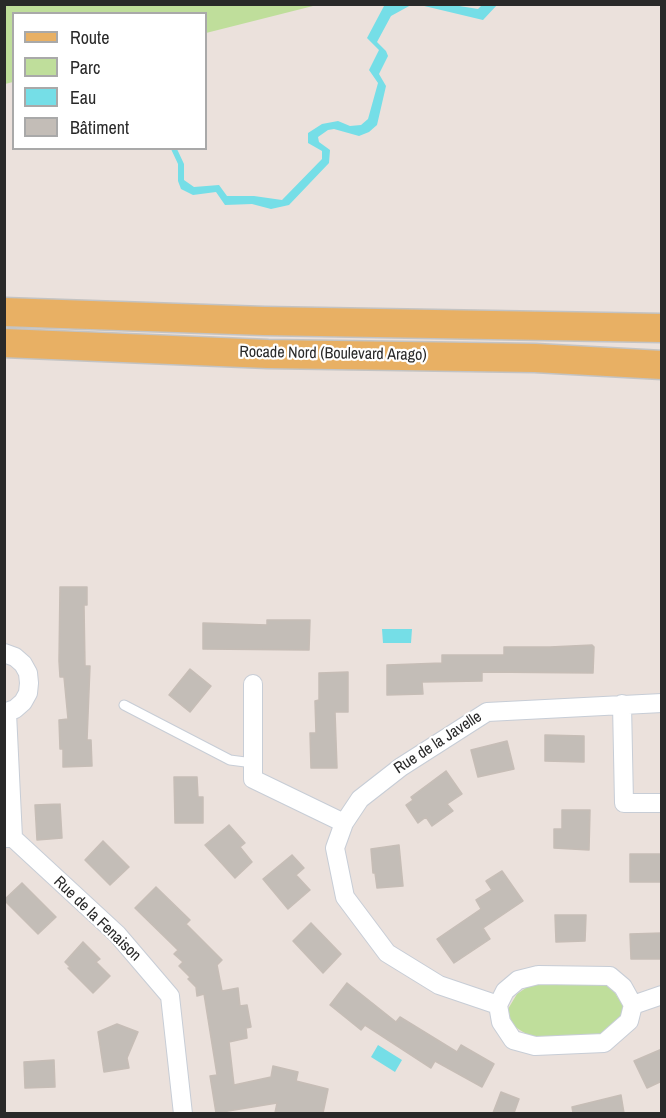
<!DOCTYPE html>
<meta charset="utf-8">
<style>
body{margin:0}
#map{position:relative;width:666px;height:1118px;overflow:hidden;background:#ebe1dc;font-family:"Archivo Narrow",sans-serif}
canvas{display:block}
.frame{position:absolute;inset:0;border:6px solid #292929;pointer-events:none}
.legend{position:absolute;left:12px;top:12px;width:195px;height:138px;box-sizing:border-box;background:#fff;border:2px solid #a9a9a9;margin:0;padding:8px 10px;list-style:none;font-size:18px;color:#292929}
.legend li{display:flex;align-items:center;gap:12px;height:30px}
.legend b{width:30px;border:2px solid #a9a9a9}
</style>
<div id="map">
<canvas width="666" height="1118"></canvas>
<div class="frame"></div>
<ul class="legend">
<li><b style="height:8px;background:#e8b064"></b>Route</li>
<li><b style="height:16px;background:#bfde9b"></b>Parc</li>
<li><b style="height:16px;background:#75dee7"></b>Eau</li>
<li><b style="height:16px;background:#c3bdb7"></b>Bâtiment</li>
</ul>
</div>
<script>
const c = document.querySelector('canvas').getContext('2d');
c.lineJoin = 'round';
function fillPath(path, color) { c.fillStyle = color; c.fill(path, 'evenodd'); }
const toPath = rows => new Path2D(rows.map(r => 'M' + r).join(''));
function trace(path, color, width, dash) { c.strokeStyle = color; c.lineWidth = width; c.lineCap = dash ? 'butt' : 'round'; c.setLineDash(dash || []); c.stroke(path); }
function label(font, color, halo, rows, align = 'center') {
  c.font = font + ' "Archivo Narrow",sans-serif'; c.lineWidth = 4.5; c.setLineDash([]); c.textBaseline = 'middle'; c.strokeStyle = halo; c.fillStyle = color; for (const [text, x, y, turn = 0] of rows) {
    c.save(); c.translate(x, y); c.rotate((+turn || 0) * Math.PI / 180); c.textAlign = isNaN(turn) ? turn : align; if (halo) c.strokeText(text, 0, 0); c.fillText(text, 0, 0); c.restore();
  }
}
fillPath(toPath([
 [5,4,317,4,317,5,206,33,206,14,14,14,13,82,5,84],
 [533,983,606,983,615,993,624,1007,619,1022,604,1038,531,1037,512,1025,508,1009,517,994]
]), '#bfde9b');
fillPath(toPath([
 [387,5,411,5,391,16,377,42,386,51,388,56,379,74,386,86,377,125,369,132,359,136,334,129,328,130,318,137,319,142,330,150,329,163,289,205,271,209,252,204,225,205,216,192,193,195,181,189,178,181,178,164,171,149,177,149,184,164,184,180,194,187,219,185,227,196,254,196,282,200,322,159,322,151,308,143,308,133,322,124,338,121,350,126,361,125,368,119,378,83,369,70,379,50,367,38,384,6],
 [420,5,453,5,478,9,482,5,497,5,483,20],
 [382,629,412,629,411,643,383,643],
 [378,1045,402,1060,395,1072,371,1057]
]), '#75dee7');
const building = toPath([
 [60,587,87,587,87,605,84,605,85,666,90,666,87,740,91,740,92,766,63,767,63,749,60,749,59,720,68,719,64,677,60,677,59,661,60,587],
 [267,620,310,620,309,650,203,649,203,623,267,625,267,620],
 [592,645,594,647,593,673,482,672,482,681,422,682,423,694,387,695,387,665,442,663,442,655,504,655,504,647,550,647,592,645],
 [190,669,211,686,190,712,169,695,190,669],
 [348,672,348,712,335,712,337,768,311,768,310,733,316,733,315,701,319,700,319,673,348,672],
 [545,735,584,736,584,762,545,761,545,735],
 [507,741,514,769,478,777,471,750,507,741],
 [446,771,462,794,447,804,453,811,432,826,426,817,418,823,406,805,413,800,411,797,446,771],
 [174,777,197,777,198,797,203,797,203,823,175,823,174,777],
 [60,804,62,838,37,840,35,805,60,804],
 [562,810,590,810,589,850,554,848,554,829,562,829,562,810],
 [229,825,245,843,240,847,252,862,235,878,205,845,229,825],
 [103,841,129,867,110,885,85,860,103,841],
 [399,845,403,886,377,888,375,873,373,873,371,849,399,845],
 [630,854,662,854,662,882,630,882,630,854],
 [292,855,304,868,296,875,310,890,288,909,263,879,292,855],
 [502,871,523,901,483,928,490,939,454,963,437,939,481,909,476,900,492,890,486,881,502,871],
 [22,883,56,917,38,934,4,900,22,883],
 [156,887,190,920,186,924,222,960,217,965,222,991,238,988,240,1006,247,1005,251,1027,246,1028,247,1038,229,1042,234,1085,271,1077,273,1066,298,1072,296,1081,328,1089,323,1113,275,1113,277,1103,216,1113,210,1076,217,1075,204,994,197,996,196,987,188,979,190,977,179,966,183,962,174,954,178,950,135,908,156,887],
 [555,915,586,915,585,941,556,942,555,915],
 [311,923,341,954,323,973,293,941,311,923],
 [662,933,662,959,631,959,630,934,662,933],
 [83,942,100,959,96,962,110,976,93,993,68,968,71,968,65,962,83,942],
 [347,983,396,1022,400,1017,457,1052,461,1045,494,1064,482,1087,435,1061,431,1068,365,1025,361,1030,330,1005,347,983],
 [117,1024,138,1032,127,1058,129,1068,104,1072,98,1032,117,1024],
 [662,1049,662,1081,647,1088,634,1061,662,1049],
 [54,1060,55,1087,25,1088,24,1062,54,1060],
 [501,1092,519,1099,514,1113,493,1113,501,1092],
 [621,1095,624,1113,573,1113,572,1107,621,1095]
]);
fillPath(building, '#c3bdb7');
trace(building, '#c6bdb6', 1.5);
const lane = toPath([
 [124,705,230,760,253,763]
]);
const street = toPath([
 [4,653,15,657,23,664,28,673,29,683,28,693,23,702,15,709,4,713],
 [253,684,253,779,344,823],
 [622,704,624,803,660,803],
 [7,713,13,838],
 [4,838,13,838,117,934,170,996,183,1114],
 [538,975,610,976,623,987,633,1005,629,1021,604,1043,535,1046,513,1040,501,1022,498,1005,505,991,518,980,538,975],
 [498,1005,439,985,387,953,345,897,335,848,344,823,360,799,401,767,487,712,662,703],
 [633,1005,662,995]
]);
const primary = toPath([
 [4,312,264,321,662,328],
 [4,343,268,354,535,358,662,365]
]);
trace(lane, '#c7cdd6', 11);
trace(street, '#c7cdd6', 20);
trace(primary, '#c3c3c3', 31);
trace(lane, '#fff', 9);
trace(street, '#fff', 18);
trace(primary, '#e8b064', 28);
label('16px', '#292929', '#fff', [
 ["Rocade Nord (Boulevard Arago)",333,354,1],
 ["Rue de la Javelle",438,743,-33],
 ["Rue de la Fenaison",97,919,44]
]);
</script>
